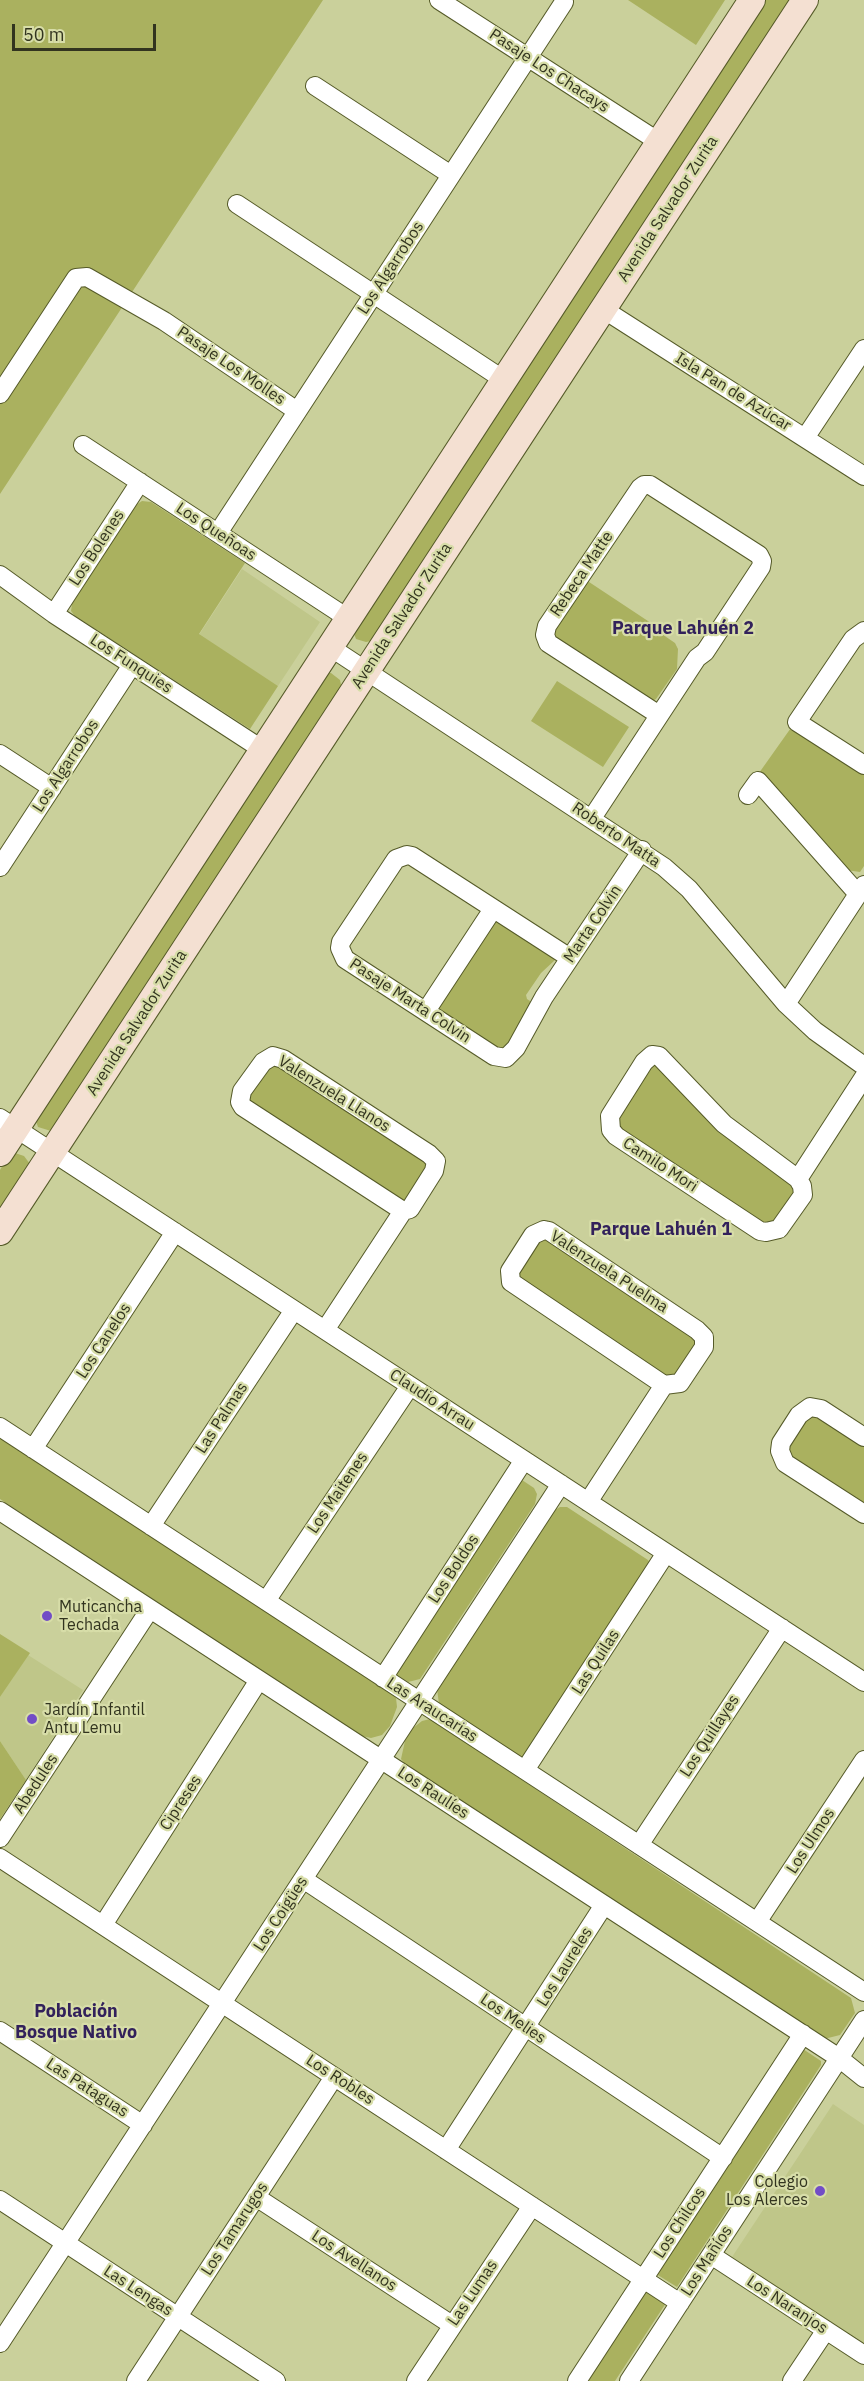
<!DOCTYPE html>
<meta charset="utf-8">
<style>
body{margin:0}
#map{position:relative;width:864px;height:2381px;overflow:hidden;background:#cad09b;font-family:"IBM Plex Sans",sans-serif}
canvas{display:block}
.scale{position:absolute;left:12px;top:24px;width:144px;height:27px;box-sizing:border-box;border:3px solid #32341f;border-top:0;padding-left:8px;font-size:18px;line-height:21px;white-space:nowrap;color:#32341f;-webkit-text-stroke:4px #d7dda8;paint-order:stroke}
</style>
<div id="map">
<canvas width="864" height="2381"></canvas>
<div class="scale">50 m</div>
</div>
<script>
const c = document.querySelector('canvas').getContext('2d');
c.lineJoin = 'round';
function fillPath(path, color) { c.fillStyle = color; c.fill(path, 'evenodd'); }
const toPath = rows => new Path2D(rows.map(r => 'M' + r).join(''));
function trace(path, color, width, dash) { c.strokeStyle = color; c.lineWidth = width; c.lineCap = dash ? 'butt' : 'round'; c.setLineDash(dash || []); c.stroke(path); }
function label(font, color, halo, rows, align = 'center') {
  c.font = font + ' "IBM Plex Sans",sans-serif'; c.lineWidth = 4.5; c.setLineDash([]); c.textBaseline = 'middle'; c.strokeStyle = halo; c.fillStyle = color; for (const [text, x, y, turn = 0] of rows) {
    c.save(); c.translate(x, y); c.rotate((+turn || 0) * Math.PI / 180); c.textAlign = isNaN(turn) ? turn : align; if (halo) c.strokeText(text, 0, 0); c.fillText(text, 0, 0); c.restore();
  }
}
fillPath(toPath([
 [242,569,320,622,278,686,199,635],
 [28,1655,83,1690,26,1780,0,1741,0,1697],
 [833,2104,864,2125,864,2344,732,2257]
]), '#bfc689');
fillPath(toPath([
 [0,0,323,0,0,494],
 [628,0,725,0,696,45],
 [764,0,792,0,371,641,366,642,356,639,353,631],
 [142,501,151,502,245,563,199,634,278,686,250,729,75,616,71,611,72,604,136,505],
 [586,580,654,625,653,628,675,643,678,649,677,669,656,699,652,701,553,638,552,631],
 [327,673,331,673,340,680,342,689,51,1131,38,1127,36,1121],
 [557,681,629,727,603,767,531,721],
 [793,725,864,770,864,866,860,872,846,870,759,773],
 [495,920,552,955,555,960,541,973,526,995,527,999,533,1003,510,1048,501,1053,438,1012,438,1000],
 [274,1061,425,1160,429,1169,403,1204,250,1106,247,1096],
 [657,1063,794,1183,797,1194,770,1227,620,1132,616,1120,650,1066],
 [15,1153,24,1156,30,1164,0,1213,0,1170,9,1155],
 [544,1235,699,1337,679,1374,669,1379,519,1281,516,1271],
 [813,1412,864,1444,864,1506,789,1459,786,1448,805,1416],
 [0,1437,391,1693,396,1698,397,1707,390,1726,382,1735,371,1738,362,1736,0,1499],
 [522,1480,534,1488,537,1494,535,1504,420,1679,408,1682,395,1674],
 [560,1507,567,1507,648,1560,651,1565,525,1757,520,1757,439,1704,437,1689,555,1510],
 [0,1634,30,1653,0,1697],
 [430,1719,851,1998,855,2013,840,2035,824,2039,406,1765,401,1759,405,1741,413,1728,422,1721],
 [0,1741,26,1780,0,1819],
 [803,2049,821,2061,821,2065,677,2287,653,2272],
 [643,2288,666,2303,615,2381,582,2381]
]), '#aab15f');
const street = toPath([
 [439,0,659,142],
 [315,86,451,175],
 [237,204,504,380],
 [603,309,864,476],
 [0,394,76,278,87,277,164,321,297,411],
 [805,438,864,349],
 [83,445,349,619],
 [218,533,564,2],
 [0,575,54,614,263,750],
 [54,614,140,482],
 [864,631,853,639,797,722,864,765],
 [330,647,664,867,689,889,786,1004,815,1031,864,1066],
 [0,754,52,788],
 [748,795,758,781,858,894],
 [592,818,697,658,705,652,761,567,762,561,759,555,650,485,644,485,640,488,547,626,545,635,548,643,659,715],
 [0,867,132,665],
 [570,958,412,856,407,855,396,859,341,942,340,948,345,959,494,1056,506,1058,516,1048,544,997,642,850],
 [786,1004,864,885],
 [426,1011,493,909],
 [652,1055,659,1056,724,1124,798,1179,802,1186,803,1195,779,1229,766,1232,760,1231,616,1136,611,1130,610,1116,644,1062,652,1055],
 [0,1118,864,1682],
 [798,1179,864,1077],
 [544,1230,549,1231,697,1330,704,1337,704,1347,680,1383,664,1385,511,1282,510,1271,533,1235,544,1230],
 [325,1330,403,1211,410,1209,434,1171,436,1161,429,1154,283,1059,273,1056,263,1062,242,1091,240,1102,243,1107,403,1211],
 [0,1427,864,1992],
 [864,1437,821,1409,810,1407,799,1415,781,1443,780,1451,785,1463,864,1514],
 [33,1449,175,1232],
 [588,1502,664,1385],
 [0,1511,839,2058,864,2078],
 [151,1526,294,1310],
 [266,1601,410,1386],
 [383,1678,524,1460],
 [525,1770,666,1553],
 [0,1838,150,1609],
 [639,1845,782,1628],
 [0,1858,680,2303],
 [303,1879,723,2158],
 [757,1922,864,1760],
 [103,1925,259,1680],
 [0,2031,143,2125],
 [446,2150,604,1905],
 [256,2197,452,2325],
 [0,2200,276,2381],
 [711,2255,864,2355],
 [0,2343,561,1484],
 [136,2381,334,2077],
 [416,2381,532,2206],
 [577,2381,803,2034],
 [629,2381,864,2020],
 [792,2381,826,2330]
]);
const secondary = toPath([
 [0,1153,752,0],
 [0,1232,805,0]
]);
trace(street, '#555a28', 20);
trace(secondary, '#555a28', 28);
trace(street, '#fff', 18);
trace(secondary, '#f4e0d2', 26);
for (const [x, y, r, color] of [
 [47,1616,6,"#724dc6"],
 [32,1719,6,"#724dc6"],
 [820,2191,6,"#724dc6"]
]) { const dot = new Path2D(); dot.arc(x, y, r, 0, 2 * Math.PI); c.fillStyle = color; c.fill(dot); trace(dot, '#d7dda8', 2); }
label('16px', '#32341f', '#d7dda8', [
 ["Pasaje Los Chacays",549,71,33],
 ["Avenida Salvador Zurita",668,209,-57],
 ["Los Algarrobos",391,268,-57],
 ["Pasaje Los Molles",231,366,34],
 ["Isla Pan de Azúcar",733,392,32],
 ["Los Queñoas",216,532,33],
 ["Los Bolenes",97,548,-57],
 ["Rebeca Matte",582,574,-56],
 ["Avenida Salvador Zurita",402,616,-57],
 ["Los Funquies",131,664,33],
 ["Los Algarrobos",66,766,-57],
 ["Roberto Matta",616,835,34],
 ["Marta Colvin",593,924,-56],
 ["Pasaje Marta Colvin",410,1001,33],
 ["Avenida Salvador Zurita",137,1023,-57],
 ["Valenzuela Llanos",334,1094,32],
 ["Camilo Mori",660,1165,33],
 ["Valenzuela Puelma",609,1272,33],
 ["Los Canelos",104,1341,-57],
 ["Claudio Arrau",432,1400,33],
 ["Las Palmas",222,1418,-57],
 ["Los Maitenes",338,1493,-56],
 ["Los Boldos",454,1569,-57],
 ["Las Quilas",596,1662,-57],
 ["Las Araucarias",432,1710,33],
 ["Los Quillayes",710,1736,-57],
 ["Abedules",36,1784,-57],
 ["Los Raulíes",433,1793,33],
 ["Cipreses",181,1803,-57],
 ["Los Ulmos",811,1841,-57],
 ["Los Coigües",281,1914,-57],
 ["Los Laureles",565,1967,-58],
 ["Los Melies",513,2019,34],
 ["Los Robles",340,2080,33],
 ["Las Pataguas",87,2088,33],
 ["Los Chilcos",680,2223,-57],
 ["Los Tamarugos",235,2229,-57],
 ["Los Avellanos",354,2261,33],
 ["Los Mañíos",707,2261,-57],
 ["Las Lengas",138,2291,33],
 ["Las Lumas",473,2293,-56],
 ["Los Naranjos",787,2305,33]
]);
label('16px', '#32341f', '#d7dda8', [
 ["Muticancha",59,1607],
 ["Techada",59,1625],
 ["Jardín Infantil",44,1710],
 ["Antu Lemu",44,1728],
 ["Colegio",808,2182,"right"],
 ["Los Alerces",808,2200,"right"]
], 'left');
label('bold 18px', '#32215b', '#d7dda8', [
 ["Parque Lahuén 2",683,629],
 ["Parque Lahuén 1",661,1230],
 ["Población",76,2012],
 ["Bosque Nativo",76,2033]
]);
</script>
